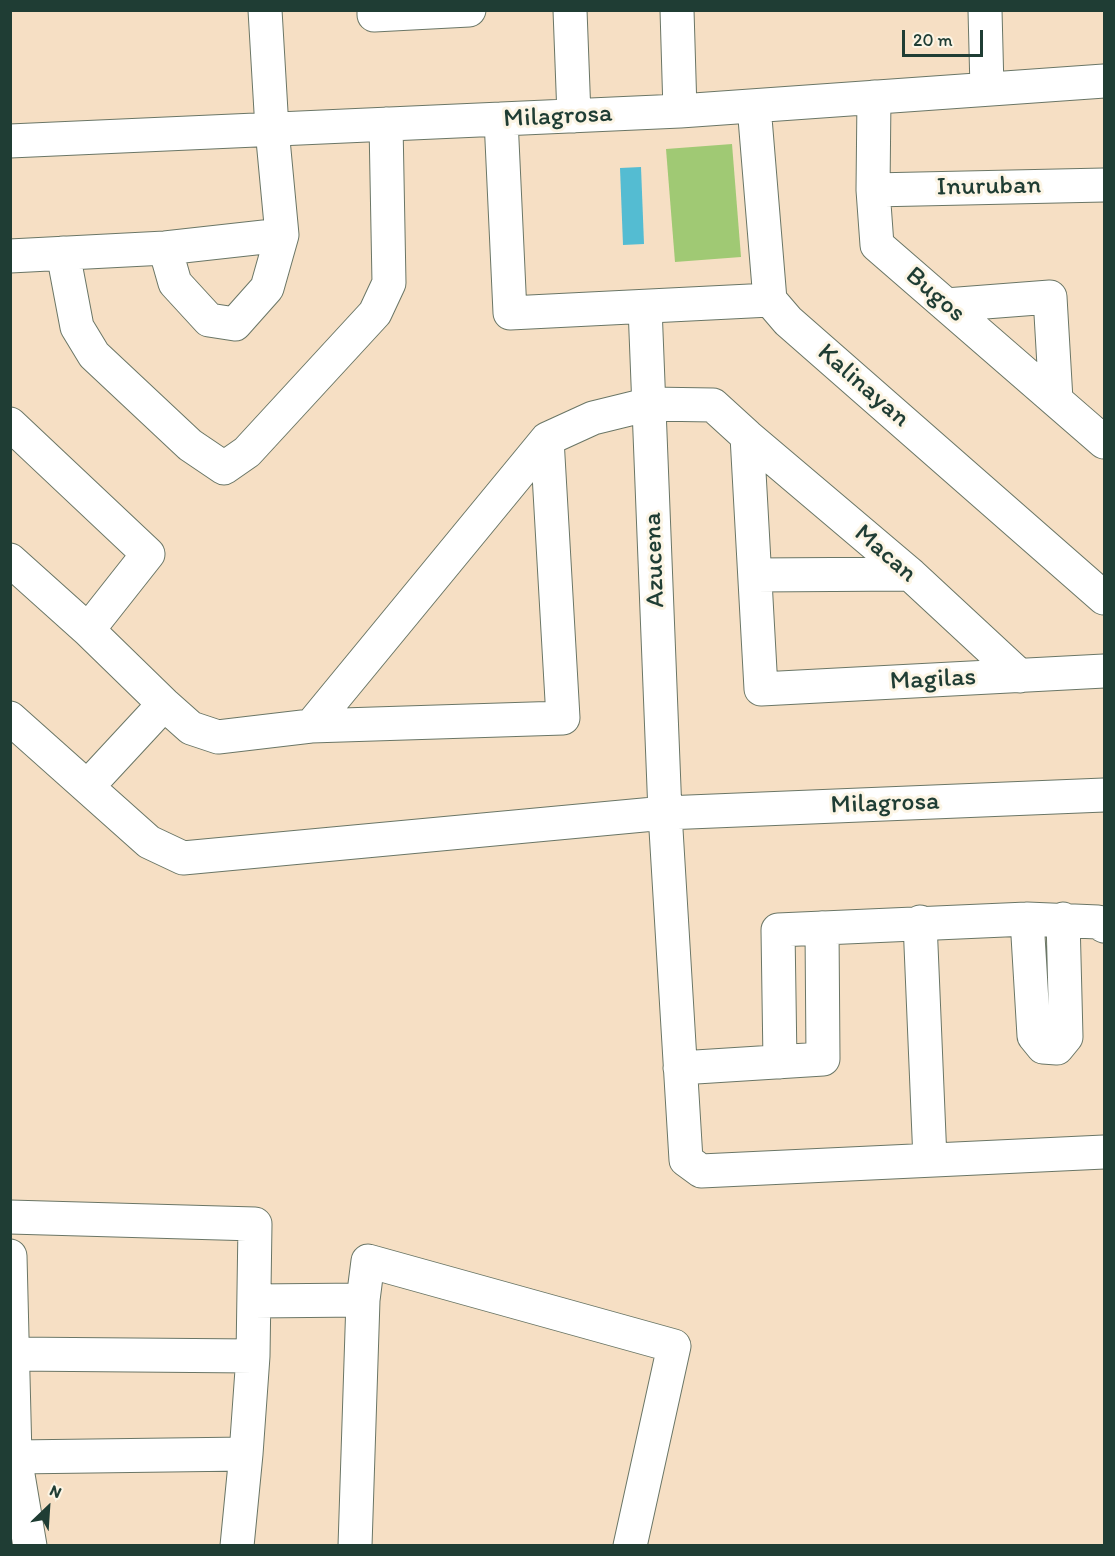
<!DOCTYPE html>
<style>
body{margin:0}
#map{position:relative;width:1115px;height:1556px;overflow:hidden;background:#f6dfc4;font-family:Itim,sans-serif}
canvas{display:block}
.frame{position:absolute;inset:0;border:12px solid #1f3d34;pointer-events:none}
.north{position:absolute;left:18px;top:1478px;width:60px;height:60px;-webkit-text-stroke:4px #fcf5e5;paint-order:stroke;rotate:25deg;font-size:16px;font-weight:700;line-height:24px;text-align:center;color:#1f3d34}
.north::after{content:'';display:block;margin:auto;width:21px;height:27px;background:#1f3d34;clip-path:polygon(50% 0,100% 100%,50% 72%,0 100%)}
.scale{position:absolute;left:902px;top:30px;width:81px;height:27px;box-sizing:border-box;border:3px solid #1f3d34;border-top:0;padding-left:8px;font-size:18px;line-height:21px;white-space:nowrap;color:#1f3d34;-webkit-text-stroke:4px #fcf5e5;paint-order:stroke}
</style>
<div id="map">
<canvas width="1115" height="1556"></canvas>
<div class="frame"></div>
<div class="north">N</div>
<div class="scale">20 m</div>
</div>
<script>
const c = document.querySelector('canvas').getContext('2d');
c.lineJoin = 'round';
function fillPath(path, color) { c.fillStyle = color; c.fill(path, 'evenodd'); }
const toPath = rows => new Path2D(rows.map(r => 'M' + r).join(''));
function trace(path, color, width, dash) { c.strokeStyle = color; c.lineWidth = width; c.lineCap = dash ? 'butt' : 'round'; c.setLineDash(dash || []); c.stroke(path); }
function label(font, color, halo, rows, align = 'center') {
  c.font = font + ' Itim,sans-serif'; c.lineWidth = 6; c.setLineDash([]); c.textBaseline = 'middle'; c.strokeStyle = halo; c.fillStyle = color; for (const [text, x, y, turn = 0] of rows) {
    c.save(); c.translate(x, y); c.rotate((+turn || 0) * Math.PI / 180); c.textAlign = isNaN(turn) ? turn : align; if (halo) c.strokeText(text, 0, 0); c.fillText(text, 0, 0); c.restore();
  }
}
fillPath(toPath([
 [732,144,741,257,675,262,666,149]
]), '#a0c974');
fillPath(toPath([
 [641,167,644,244,623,245,620,168]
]), '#54bcd2');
const minor = toPath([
 [374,10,374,15,469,10],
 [570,10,574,116],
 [677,10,680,111],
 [985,10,987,89],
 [874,97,873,190,877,245,1104,442],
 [754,106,770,300,788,321,1104,598],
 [501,119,510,313,770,300],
 [10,141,680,111,1104,81],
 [873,190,1104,185],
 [165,248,175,283,209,320,235,324,267,288,282,235,272,129,265,10],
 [63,253,77,327,94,355,190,445,224,468,247,452,375,313,389,283,386,124],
 [10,256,165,248,282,235],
 [946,305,1050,297,1056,400],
 [645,307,665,813,686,1160,701,1171,1104,1152],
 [10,424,148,554,88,630],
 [747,436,910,574,1020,676],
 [10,560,88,630,164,704,191,728,218,737,311,726,563,718,547,439,593,418,650,404,713,405,747,436,761,689,1104,671],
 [755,575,910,574],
 [10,718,149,842,183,858,665,813,1104,795],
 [311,726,547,439],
 [88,786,164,704],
 [1027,919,1034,1036,1043,1047,1057,1048,1066,1037,1063,919],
 [920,922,930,1160],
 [780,1062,778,930,1027,919,1098,922,1104,926],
 [680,1068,823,1059,822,928],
 [10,1217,255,1224,253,1356,246,1454,237,1546],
 [10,1256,15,1457,30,1546],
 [254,1301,363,1300],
 [12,1354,253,1356],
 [15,1457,246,1454],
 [355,1546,363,1300,368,1261,674,1346,630,1546]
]);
trace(minor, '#6a7666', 35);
trace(minor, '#fff', 33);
label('26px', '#1f3d34', '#fcf5e5', [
 ["Milagrosa",558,117,-3],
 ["Inuruban",989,187,-1],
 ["Bugos",935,295,41],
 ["Kalinayan",863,386,41],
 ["Macan",885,554,41],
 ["Azucena",655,560,-92],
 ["Magilas",933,680,-3],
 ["Milagrosa",885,804,-2]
]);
</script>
